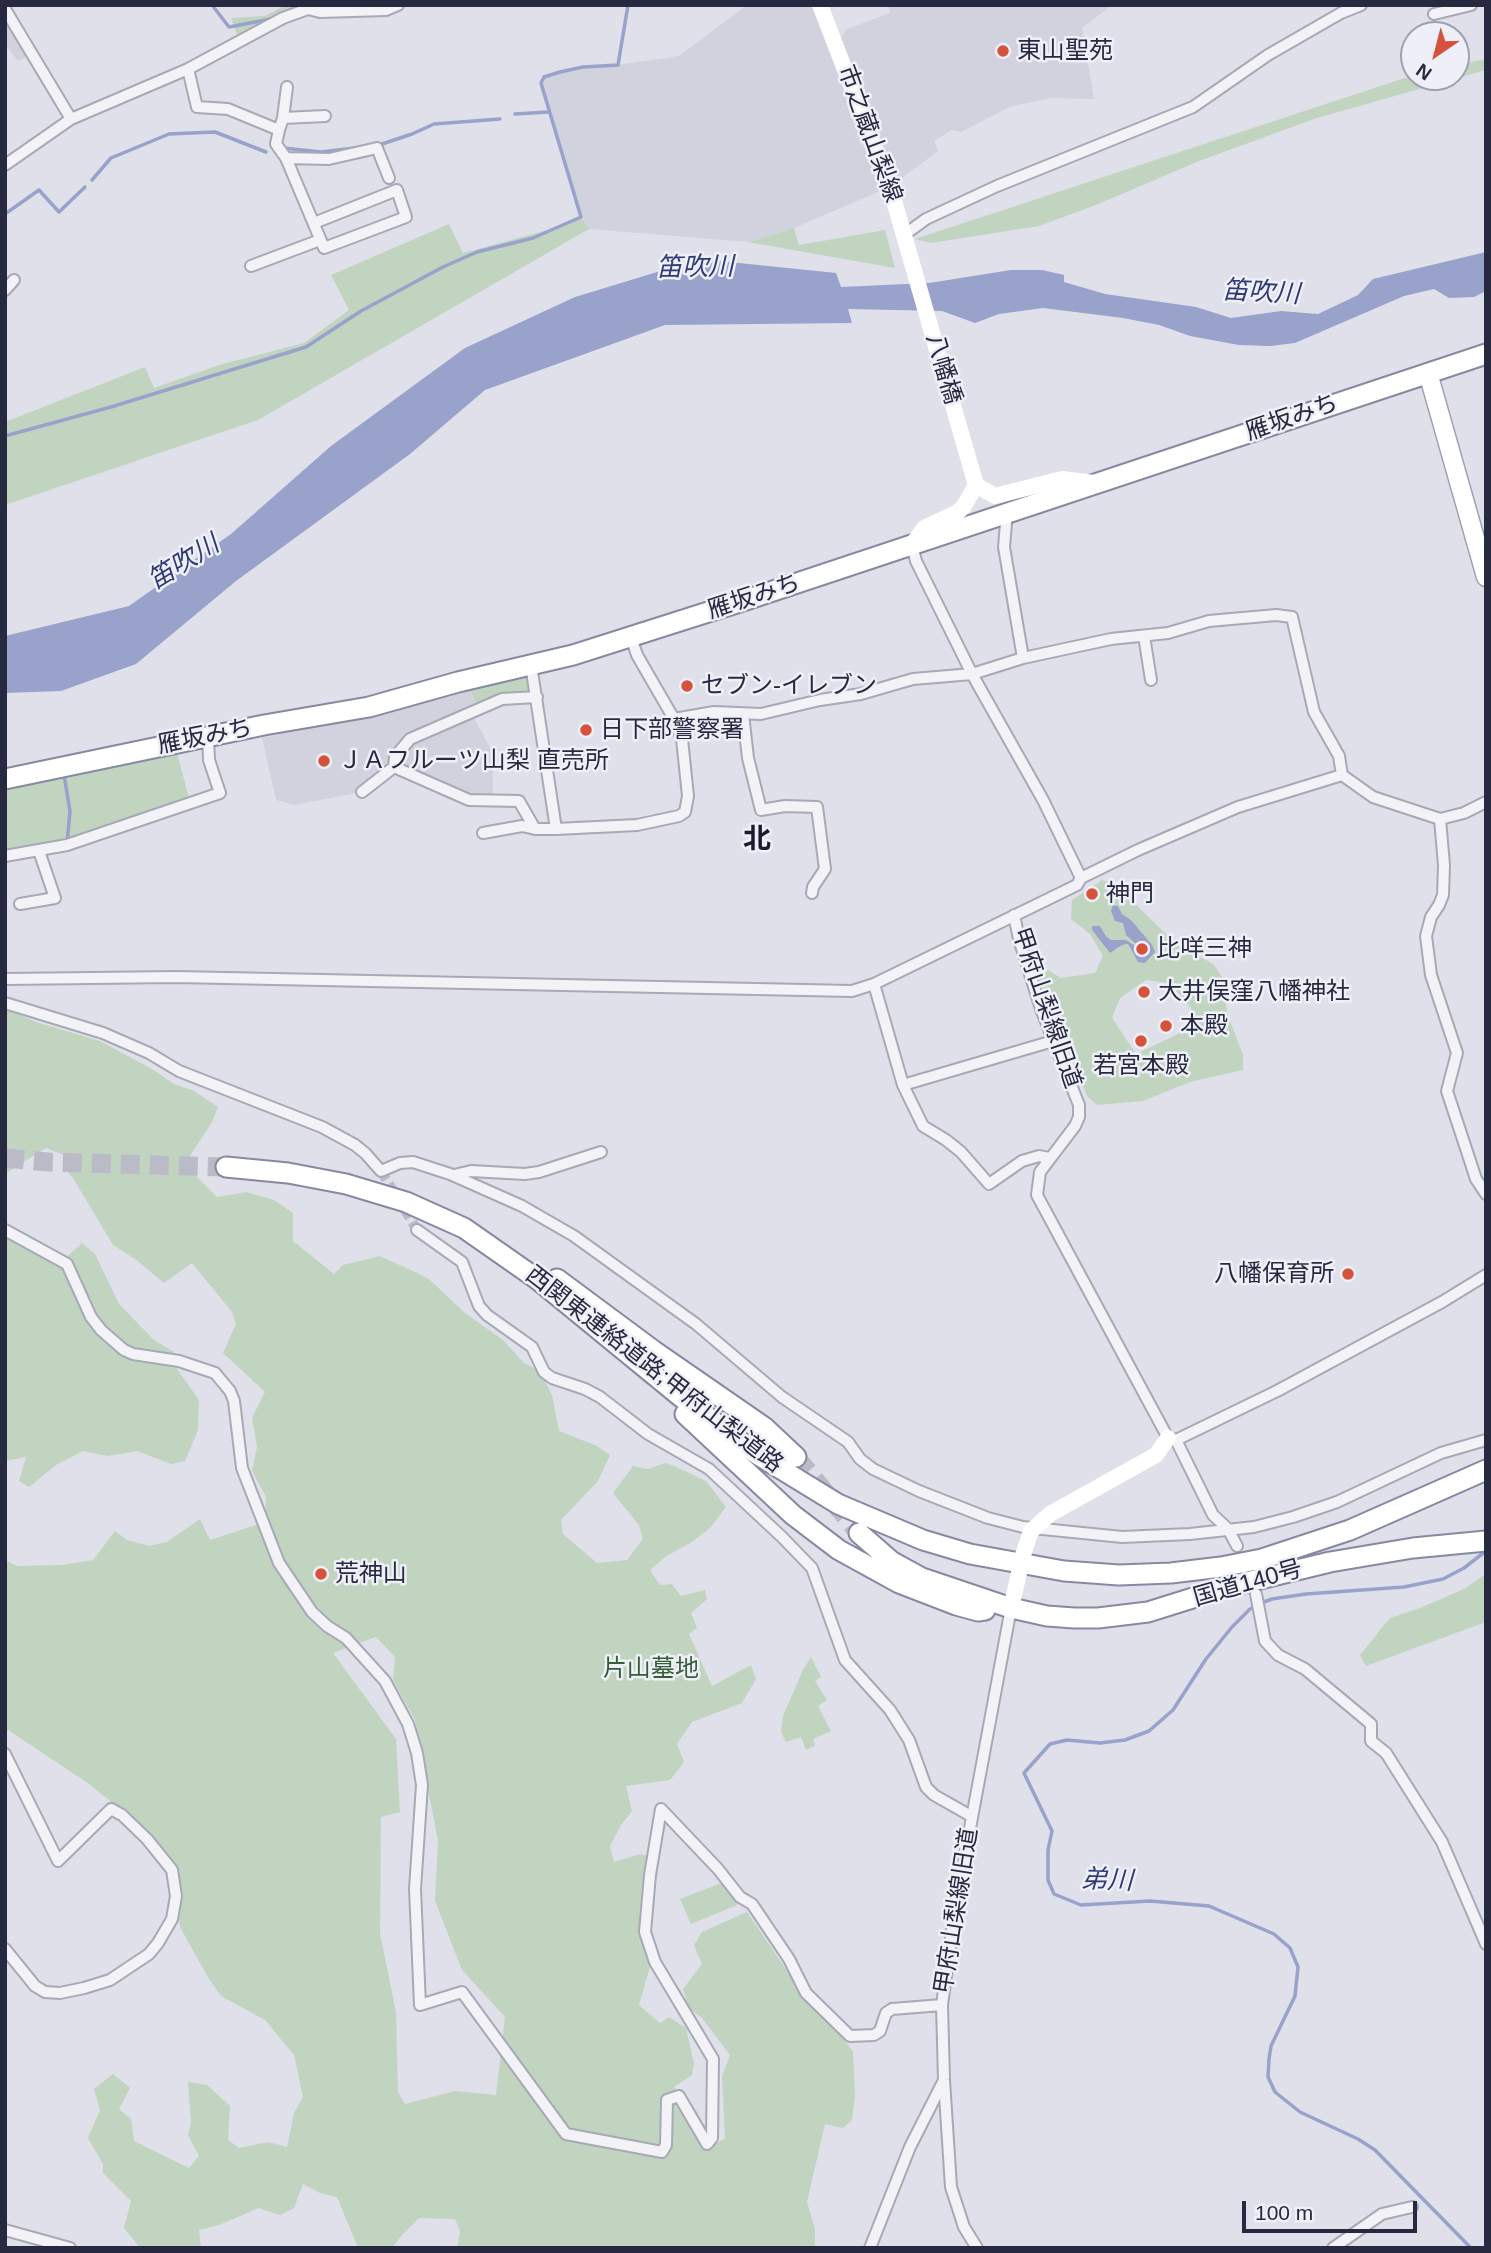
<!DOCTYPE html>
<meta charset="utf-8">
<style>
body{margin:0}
#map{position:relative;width:1491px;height:2253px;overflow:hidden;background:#dfe0e9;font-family:Helvetica,sans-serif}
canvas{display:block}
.frame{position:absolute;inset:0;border:7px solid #272941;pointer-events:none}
.north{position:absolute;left:1400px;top:21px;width:70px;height:70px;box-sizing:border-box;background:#eff0f7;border:2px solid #9fa0ae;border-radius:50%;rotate:215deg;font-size:19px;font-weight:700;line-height:28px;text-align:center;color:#272941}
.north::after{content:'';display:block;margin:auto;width:24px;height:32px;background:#d5523d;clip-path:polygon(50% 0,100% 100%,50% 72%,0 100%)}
.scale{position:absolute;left:1242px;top:2201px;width:175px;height:32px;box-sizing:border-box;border:4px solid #272941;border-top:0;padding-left:9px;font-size:21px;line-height:24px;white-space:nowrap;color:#272941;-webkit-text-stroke:5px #eff0f7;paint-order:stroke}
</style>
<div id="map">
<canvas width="1491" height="2253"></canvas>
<div class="frame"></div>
<div class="north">N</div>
<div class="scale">100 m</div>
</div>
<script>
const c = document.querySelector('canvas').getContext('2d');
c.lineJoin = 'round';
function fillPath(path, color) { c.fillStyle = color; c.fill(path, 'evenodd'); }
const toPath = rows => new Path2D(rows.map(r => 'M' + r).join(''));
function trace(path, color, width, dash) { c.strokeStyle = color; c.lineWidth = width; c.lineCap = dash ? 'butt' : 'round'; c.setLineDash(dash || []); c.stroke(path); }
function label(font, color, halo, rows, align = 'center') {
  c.font = font + ' Helvetica,"Noto Sans JP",sans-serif'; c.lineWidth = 5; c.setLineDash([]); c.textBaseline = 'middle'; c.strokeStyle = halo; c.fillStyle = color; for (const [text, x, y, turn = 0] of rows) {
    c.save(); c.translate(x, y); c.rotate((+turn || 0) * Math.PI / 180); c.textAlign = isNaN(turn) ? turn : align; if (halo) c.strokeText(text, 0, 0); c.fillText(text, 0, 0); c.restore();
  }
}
fillPath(toPath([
 [747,5,820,5,836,45,847,29,890,13,888,5,1112,5,1082,28,1094,99,1052,98,1012,106,961,132,952,130,934,141,938,151,890,187,794,228,748,242,589,229,581,217,541,89,544,77,583,67,618,65,679,56],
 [5,10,33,54,18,61,5,44],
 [467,685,479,708,471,712,493,753,493,800,469,800,394,767,362,792,294,805,276,800,262,738,441,699]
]), '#d1d2de');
fillPath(toPath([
 [286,5,305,5,240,43,231,18,265,16],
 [1486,59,1486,70,1317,118,1199,161,1096,205,1039,226,931,243,915,239,1414,75,1414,77,1456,77,1456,65],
 [581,217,589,229,258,420,5,505,5,422,145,367,154,388,219,365,304,343,349,310,331,275,449,224,463,253,566,225],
 [794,228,799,245,885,230,895,268,748,242],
 [529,673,534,697,479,708,467,685],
 [175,745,189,798,67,845,5,852,5,782],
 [1102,880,1115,884,1174,942,1213,964,1223,978,1227,1013,1243,1055,1243,1070,1190,1082,1143,1101,1097,1105,1087,1096,1072,1058,1054,1025,1039,978,1048,970,1061,978,1095,973,1103,956,1090,934,1071,919,1072,900],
 [1114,905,1118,906,1122,914,1131,920,1155,952,1138,962,1128,944,1122,945,1116,950,1106,949,1106,945,1092,930,1100,926,1106,936,1111,940,1126,940,1134,945,1140,954,1146,956,1149,951,1145,945,1135,943],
 [1146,980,1167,983,1184,999,1195,1014,1191,1028,1136,1054,1112,1018,1120,998],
 [5,1008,36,1022,100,1041,152,1069,174,1084,194,1091,218,1107,212,1122,188,1159,190,1170,217,1197,246,1192,274,1200,293,1213,293,1241,334,1274,343,1265,380,1256,417,1273,430,1280,465,1313,503,1340,524,1363,539,1370,552,1395,559,1431,597,1446,610,1455,598,1481,561,1520,563,1534,597,1563,627,1560,643,1539,639,1525,613,1493,633,1466,647,1469,666,1463,676,1467,706,1481,726,1507,711,1527,692,1542,665,1557,650,1570,660,1585,672,1584,681,1596,705,1590,707,1599,691,1613,697,1628,689,1634,712,1686,751,1665,756,1679,742,1703,692,1722,677,1744,684,1762,670,1780,626,1786,632,1811,621,1825,610,1846,614,1862,640,1854,650,1856,641,1915,650,1967,639,2005,660,2023,669,2017,686,2028,694,2063,692,2075,674,2087,696,2110,714,2144,725,2139,722,2076,730,2055,702,2018,689,2008,683,1989,702,1964,694,1945,702,1932,747,1912,804,1996,831,2024,853,2051,855,2096,852,2120,843,2128,825,2124,807,2202,815,2229,815,2248,457,2248,460,2231,455,2219,419,2218,402,2235,392,2248,358,2248,337,2197,320,2193,303,2184,294,2208,280,2215,259,2208,219,2225,199,2230,201,2248,140,2248,124,2228,131,2201,103,2173,103,2164,88,2138,100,2110,94,2089,113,2074,130,2088,119,2109,131,2119,134,2141,189,2168,199,2156,188,2135,191,2122,188,2082,207,2085,230,2106,228,2140,239,2148,268,2142,287,2147,294,2113,303,2097,294,2055,265,2020,221,1996,209,1979,180,1927,174,1864,135,1821,89,1784,5,1728,5,1560,17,1566,63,1565,93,1560,115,1531,127,1540,149,1546,167,1542,200,1519,210,1540,265,1522,266,1497,252,1471,257,1447,252,1418,265,1392,223,1353,236,1324,232,1312,192,1263,164,1283,135,1259,113,1245,73,1178,66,1170,69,1157,46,1148,5,1174],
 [376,1637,395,1657,393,1680,415,1720,438,1841,435,1901,462,1970,505,2017,496,2095,455,2091,405,2104,398,2092,396,2012,380,1933,381,1817,400,1812,396,1739,333,1653],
 [5,1234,59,1264,82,1243,95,1254,119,1304,154,1340,174,1352,177,1369,199,1400,198,1430,185,1461,171,1464,137,1451,108,1456,83,1451,56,1465,29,1487,19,1481,26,1457,5,1461],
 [1486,1574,1486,1622,1366,1666,1360,1655,1390,1618,1420,1608,1464,1589],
 [811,1657,821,1677,815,1681,827,1700,818,1706,831,1731,813,1739,815,1746,806,1750,801,1737,786,1742,781,1732,783,1716,803,1670],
 [724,1882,734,1895,737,1905,691,1924,680,1899]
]), '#c0d4c0');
fillPath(toPath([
 [1486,252,1486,291,1474,297,1449,298,1434,289,1404,296,1295,343,1270,346,1239,345,1190,336,1159,325,1123,318,1043,308,999,314,975,323,942,311,848,309,852,323,665,325,485,390,410,454,236,581,136,664,61,691,5,693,5,636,129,606,231,534,331,446,465,348,575,297,700,259,836,273,841,287,929,283,1011,270,1042,270,1064,275,1064,282,1105,294,1196,307,1231,318,1281,311,1318,314,1358,295,1373,279],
 [1113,905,1118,906,1122,914,1131,920,1152,945,1155,952,1145,963,1138,962,1128,944,1122,945,1110,953,1092,930,1092,926,1100,926,1106,936,1111,940,1126,940,1134,945,1140,954,1146,955,1149,951,1145,945,1135,943,1126,935,1123,923,1115,921,1111,911]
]), '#98a2cb');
trace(toPath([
 [212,5,229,27,271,19],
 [333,5,345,6],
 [291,10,298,6],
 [515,114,548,112],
 [376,146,412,134,434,124,500,119],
 [283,148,321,152,355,148],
 [92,180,111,158,169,134,215,132,266,152],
 [5,214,39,190,59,212,85,187],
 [5,436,111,407,306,347,361,311,443,267,477,252,533,238,581,217,541,83,544,77,560,72,583,67,618,65,628,5],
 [64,775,70,811,67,843],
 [1471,2248,1375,2150,1358,2139,1300,2112,1275,2092,1268,2077,1269,2059,1271,2046,1295,1996,1298,1967,1290,1948,1274,1934,1209,1906,1150,1901,1081,1905,1054,1894,1048,1880,1048,1850,1052,1831,1024,1773,1050,1744,1067,1740,1100,1743,1125,1740,1149,1731,1173,1710,1206,1659,1232,1627,1250,1609,1261,1603,1272,1599,1306,1594,1404,1587,1443,1579,1464,1568,1486,1551]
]), '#98a2cb', 3.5);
trace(toPath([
 [381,1171,417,1230]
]), '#babbc7', 10, [10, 5]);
trace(toPath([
 [5,1158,48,1162,226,1167],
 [796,1457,859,1533]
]), '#babbc7', 19, [19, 10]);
const street = toPath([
 [5,9,71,119],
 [1434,14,1471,5],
 [188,69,197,107,228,109,279,130,283,118,287,87],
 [283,118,325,116],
 [279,130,276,144,286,158,324,248,406,217,397,190,314,223],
 [286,158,329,159,377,148,389,178],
 [5,165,71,119,188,69,283,18,308,9,320,12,386,10,398,5],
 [904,235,926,219,997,186,1193,107,1268,55,1341,13,1361,5],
 [251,266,320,240],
 [5,290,14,280],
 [1007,512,1004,547,1023,658],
 [912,545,916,561,972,674,1043,800,1081,878],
 [1144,636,1151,680],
 [743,714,748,758,761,810,785,806,817,807,825,869,813,887,812,893],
 [674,719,714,712,761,714,820,700,861,694,913,679,972,674,1023,658,1111,639,1168,633,1209,621,1276,615,1292,617,1314,712,1339,756,1342,775,1373,797,1440,819,1464,813,1486,802],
 [394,767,469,800,519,801,535,829,556,829,531,665],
 [362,792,394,767,395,757,410,739,502,699,537,697],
 [1440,819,1444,865,1443,895,1439,905,1431,917,1426,936,1431,975,1457,1053,1447,1091,1476,1179,1486,1194],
 [556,829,637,825,679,816,685,812,688,796,682,739,674,719,637,655,631,637],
 [483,833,522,826,535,829],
 [5,856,67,845,220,793,209,760,208,736],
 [20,904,55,898,39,851],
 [1014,915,1019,939,1041,1009,1079,1105,1079,1117,1075,1126,1040,1172,1037,1195,1168,1438,1176,1440,1277,1391,1442,1302,1486,1275],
 [5,979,177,977,852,991,874,984,1077,885,1081,878,1138,850,1238,807,1342,775],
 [874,984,903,1085,923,1126,946,1140,961,1152,989,1184,1022,1161,1039,1156,1049,1158],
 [5,1003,103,1033,149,1053,179,1071,322,1127,355,1145,365,1153,381,1171,400,1163,413,1162,450,1174,522,1206,574,1236,696,1324,782,1397,848,1442,860,1459,873,1469,919,1491,988,1518,1023,1527,1122,1537,1190,1534,1254,1527,1293,1517,1337,1502,1441,1453,1486,1440],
 [903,1085,1053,1041],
 [454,1175,471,1171,525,1174,539,1172,601,1152],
 [5,1230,67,1264,91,1317,101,1330,124,1350,133,1354,179,1361,215,1373,230,1391,234,1401,242,1468,279,1563,312,1612,327,1626,346,1638,385,1681,408,1724,417,1753,422,1785,415,1889,420,2005,462,1992,566,2134,662,2152,666,2145,667,2100,679,2096,707,2144,712,2138,713,2059,655,1962,645,1932,650,1875,661,1809,718,1869,740,1897,752,1904,789,1959,806,1993,850,2036,874,2035,880,2031,886,2013,892,2009,942,2005],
 [417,1230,462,1262,479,1306,487,1315,532,1347,544,1372,552,1378,585,1389,600,1397,648,1434,709,1469,782,1537,812,1568,845,1660,890,1710,909,1740,926,1787,934,1795,971,1816],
 [1176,1440,1213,1515,1228,1529,1237,1546],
 [1256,1594,1265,1641,1278,1655,1305,1669,1371,1724,1371,1741,1386,1753,1442,1842,1486,1944],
 [5,1754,58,1861,111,1809,122,1815,147,1839,172,1870,176,1896,172,1919,158,1943,149,1954,110,1980,84,1988,60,1993,45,1992,35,1986,5,1949],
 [5,2230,70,2248],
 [870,2248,910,2147,944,2080],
 [977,2248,964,2227,951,2187,944,2080,942,2005,955,1909,1011,1608],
 [1333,2248,1382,2214,1412,2207]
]);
const primary = toPath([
 [1428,373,1486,577]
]);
const highway = toPath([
 [5,779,264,725,369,707,458,682,573,655,746,600,1486,354],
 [226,1167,288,1173,346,1184,406,1202,464,1228,537,1279,681,1397,758,1455,838,1504,923,1540,970,1554,1064,1571,1119,1575,1171,1573,1221,1567,1262,1559,1350,1530,1486,1470],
 [557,1279,654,1351,764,1427,796,1457],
 [685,1414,793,1515,839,1550,899,1583,956,1605,978,1611,985,1610],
 [859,1533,891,1561,922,1578,1011,1608,1047,1616,1074,1618,1098,1618,1148,1612,1231,1586,1330,1562,1413,1548,1486,1541]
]);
trace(street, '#a8a9b7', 14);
trace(primary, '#9ea0b5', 21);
trace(highway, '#8689a1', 23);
trace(street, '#f2f2f7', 10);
trace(toPath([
 [820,5,890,187,976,485,964,506,958,512,924,528,912,545],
 [976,485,995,496,1062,479,1094,483],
 [1023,1555,1031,1531,1050,1514,1156,1455,1168,1438],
 [1011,1608,1019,1573]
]), '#fff', 16);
trace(primary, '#fff', 18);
trace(highway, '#fff', 19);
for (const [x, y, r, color] of [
 [1003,51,7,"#d5523d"],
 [687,686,7,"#d5523d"],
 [586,730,7,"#d5523d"],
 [324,761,7,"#d5523d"],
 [1092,894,7,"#d5523d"],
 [1142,949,7,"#d5523d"],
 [1144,992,7,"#d5523d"],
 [1166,1026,7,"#d5523d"],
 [1141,1041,7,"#d5523d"],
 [1348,1274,7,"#d5523d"],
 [321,1574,7,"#d5523d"]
]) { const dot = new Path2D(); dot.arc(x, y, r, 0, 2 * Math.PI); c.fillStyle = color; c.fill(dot); trace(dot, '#eff0f7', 2.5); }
label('24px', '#272941', '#eff0f7', [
 ["東山聖苑",1017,51],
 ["セブン-イレブン",701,686],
 ["日下部警察署",600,730],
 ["ＪＡフルーツ山梨 直売所",338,761],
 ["神門",1106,894],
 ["比咩三神",1156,949],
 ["大井俣窪八幡神社",1158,992],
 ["本殿",1180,1026],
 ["若宮本殿",1141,1066,"center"],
 ["八幡保育所",1334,1274,"right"],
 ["荒神山",335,1574]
], 'left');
label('24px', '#272941', '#eff0f7', [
 ["市之蔵山梨線",869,134,70],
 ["八幡橋",943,369,74],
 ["雁坂みち",1292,418,-19],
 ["雁坂みち",754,597,-18],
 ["雁坂みち",205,737,-11],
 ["甲府山梨線旧道",1046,1008,71],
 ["西関東連絡道路;甲府山梨道路",654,1370,38],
 ["国道140号",1248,1584,-16],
 ["甲府山梨線旧道",957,1911,-81]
]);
label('24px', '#345e38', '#eff0f7', [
 ["片山墓地",651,1669]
]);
label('italic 26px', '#2f3b77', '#eff0f7', [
 ["笛吹川",695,268,-1],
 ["笛吹川",1261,293,3],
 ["笛吹川",184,563,-32],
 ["弟川",1107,1881,2]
]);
label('bold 28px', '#191b32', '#eff0f7', [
 ["北",757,840]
]);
</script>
